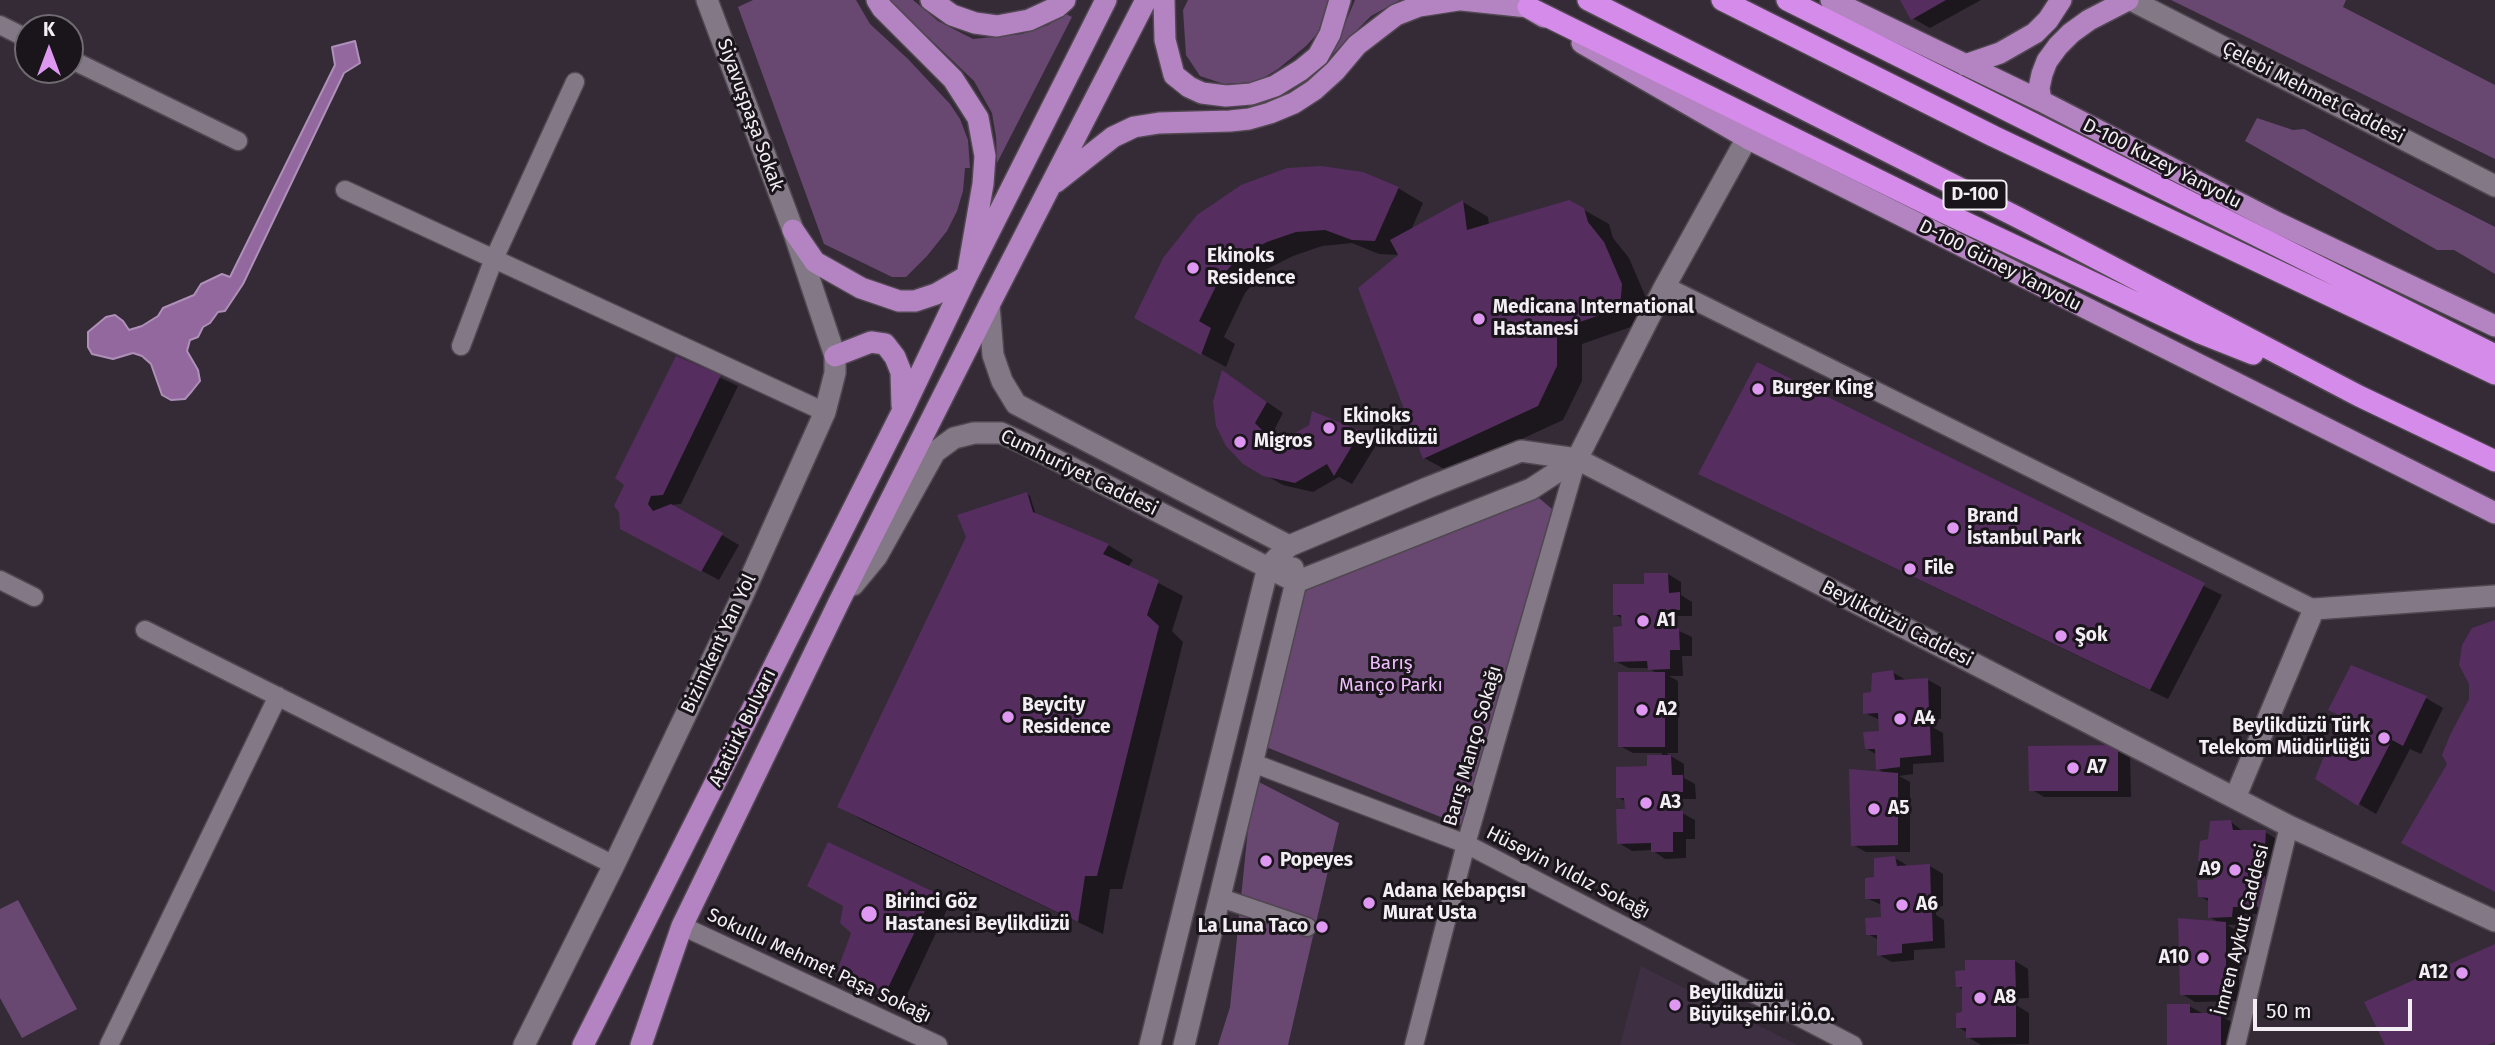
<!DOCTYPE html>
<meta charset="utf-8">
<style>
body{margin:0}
#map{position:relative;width:2495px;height:1045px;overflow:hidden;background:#342b37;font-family:"Fira Sans",sans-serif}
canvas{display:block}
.north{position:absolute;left:14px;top:14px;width:70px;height:70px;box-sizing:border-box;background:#19151a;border:2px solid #706b71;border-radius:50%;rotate:0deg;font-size:19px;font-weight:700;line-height:28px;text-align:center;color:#f3edf4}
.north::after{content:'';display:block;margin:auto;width:24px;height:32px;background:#df98f2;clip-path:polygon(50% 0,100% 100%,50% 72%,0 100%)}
.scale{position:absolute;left:2253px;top:999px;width:159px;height:32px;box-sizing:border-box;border:4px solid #f3edf4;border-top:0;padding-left:9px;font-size:21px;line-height:24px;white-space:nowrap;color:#f3edf4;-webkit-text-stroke:5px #19151a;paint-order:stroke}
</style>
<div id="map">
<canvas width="2495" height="1045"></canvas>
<div class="north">K</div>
<div class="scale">50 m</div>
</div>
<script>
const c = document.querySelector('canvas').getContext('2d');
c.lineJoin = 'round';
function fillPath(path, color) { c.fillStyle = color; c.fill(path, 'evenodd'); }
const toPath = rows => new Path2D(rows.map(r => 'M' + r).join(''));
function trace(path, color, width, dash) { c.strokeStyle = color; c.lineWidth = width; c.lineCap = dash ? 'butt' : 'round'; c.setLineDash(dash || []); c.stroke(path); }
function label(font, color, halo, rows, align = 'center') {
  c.font = font + ' "Fira Sans",sans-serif'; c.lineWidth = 6; c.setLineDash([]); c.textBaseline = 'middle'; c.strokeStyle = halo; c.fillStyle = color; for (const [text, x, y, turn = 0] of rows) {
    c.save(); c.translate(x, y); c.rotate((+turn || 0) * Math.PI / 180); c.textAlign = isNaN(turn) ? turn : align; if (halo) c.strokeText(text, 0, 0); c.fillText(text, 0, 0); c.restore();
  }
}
fillPath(toPath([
 [1641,966,1797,1045,1620,1045]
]), '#3e3042');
fillPath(toPath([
 [753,0,856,0,870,24,908,59,950,104,960,119,968,140,970,168,965,168,963,191,957,211,947,231,927,256,906,277,892,277,824,244,738,7],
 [889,0,913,0,938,21,973,39,1022,34,1048,25,1066,14,1072,17,997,163,996,137,992,113,974,81],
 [1188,0,1328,0,1318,33,1306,46,1278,69,1257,82,1224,84,1200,76,1186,55,1183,10],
 [1355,0,1400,0,1371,16,1332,55],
 [2171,0,2346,0,2343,7,2495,85,2495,159],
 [2257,118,2293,130,2304,129,2495,227,2495,274,2454,250,2437,250,2245,141],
 [1539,498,1552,509,1463,826,1256,743,1302,586],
 [1253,779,1339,823,1288,1045,1218,1045,1230,1007],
 [18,900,77,1009,22,1038,0,998,0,909]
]), '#684771');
const water = toPath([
 [355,41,360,63,344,73,243,284,225,311,218,312,210,323,203,327,198,337,190,340,187,351,198,370,200,381,192,391,185,399,171,400,162,395,151,364,142,356,133,353,113,359,92,354,88,347,88,332,106,317,115,315,123,321,129,330,142,326,158,316,163,308,194,295,201,284,222,274,230,277,335,65,332,47,355,41]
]);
fillPath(water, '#92689e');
trace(water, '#af90b8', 2);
fillPath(toPath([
 [1902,0,1981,0,1930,28,1912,18],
 [1398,188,1423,203,1411,230,1463,202,1488,217,1489,225,1568,201,1609,224,1613,238,1629,258,1647,300,1645,322,1582,344,1582,381,1563,420,1450,472,1424,458,1401,255,1379,254,1352,243,1322,246,1293,256,1265,270,1245,293,1224,337,1235,344,1226,367,1162,332,1164,259],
 [677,358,738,386,681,504,670,505,739,545,719,580,640,538],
 [1757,365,2222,595,2168,699,1717,483],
 [1223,372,1283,413,1272,434,1277,439,1288,440,1310,426,1314,413,1361,432,1378,442,1352,484,1339,477,1313,492,1283,485,1244,463],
 [1026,493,1030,496,1036,515,1108,545,1133,560,1128,567,1183,596,1172,631,1183,642,1122,889,1110,889,1103,934,864,821,839,807],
 [1668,574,1681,582,1681,595,1692,602,1692,616,1677,616,1677,630,1692,637,1692,656,1682,656,1683,676,1669,676,1678,681,1678,753,1666,753,1684,764,1684,778,1695,784,1696,799,1680,799,1680,812,1695,820,1695,839,1686,839,1686,858,1665,859,1652,850,1632,851,1619,843,1626,810,1626,802,1618,797,1662,757,1662,753,1633,753,1620,746,1658,674,1649,668,1629,668,1615,661,1624,628,1623,619,1615,614,1646,586],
 [1892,672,1906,680,1928,680,1941,687,1941,719,1934,720,1934,728,1943,733,1944,762,1913,764,1913,774,1899,776,1910,782,1910,852,1866,852,1853,845,1886,774,1878,769,1877,755,1866,748,1881,733,1880,720,1865,713,1873,693],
 [2426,698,2443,708,2421,754,2410,749,2376,814,2359,804,2355,750,2368,730,2330,710],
 [2117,747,2130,754,2131,797,2044,797,2031,789],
 [2231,822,2244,832,2265,832,2278,840,2276,914,2245,914,2245,924,2227,925,2239,932,2239,1001,2195,1002,2182,994,2220,923,2209,917,2210,902,2199,896,2215,882,2215,868,2200,860,2210,841],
 [1895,858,1908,866,1930,866,1943,874,1943,906,1936,906,1936,915,1944,920,1945,948,1914,950,1914,960,1892,962,1879,955,1879,940,1868,934,1883,919,1882,905,1866,898,1875,879],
 [933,893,950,903,904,1001,839,970],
 [2015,961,2028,969,2029,998,2010,999,2010,1005,2016,1005,2029,1013,2029,1044,1981,1045,1968,1037,1968,1033,1958,1027,1964,1014,1964,990,1957,986],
 [2189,1006,2202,1013,2220,1015,2233,1023,2234,1045,2169,1045]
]), '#0007');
fillPath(toPath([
 [1900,0,1946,0,1911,20],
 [1321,166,1363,172,1399,187,1375,241,1352,240,1325,230,1296,232,1267,242,1240,256,1220,278,1199,321,1211,328,1201,355,1134,318,1163,258,1197,215,1241,185,1287,168],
 [1463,200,1467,230,1569,200,1584,208,1588,222,1604,242,1622,284,1620,308,1557,330,1557,366,1538,406,1423,459,1358,288,1398,255,1390,240],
 [676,356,721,375,663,495,651,496,648,504,653,511,671,504,723,533,701,572,620,529,619,512,614,506,624,485,615,478],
 [1757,362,2205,583,2150,690,1698,474],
 [1222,370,1267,402,1255,423,1269,437,1287,438,1309,425,1312,411,1361,431,1334,476,1327,464,1295,483,1263,476,1243,464,1226,446,1216,426,1213,402],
 [1027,492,1033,512,1109,544,1103,554,1159,580,1147,615,1159,626,1097,876,1085,876,1078,922,837,807,966,537,957,515],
 [1644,573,1668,573,1669,593,1680,592,1680,610,1664,610,1664,629,1679,628,1680,650,1670,650,1670,669,1648,670,1647,661,1614,662,1613,627,1622,626,1621,615,1613,615,1613,584,1644,584],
 [2495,620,2495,892,2401,843,2447,764,2442,755,2450,735,2469,699,2469,684,2459,665,2462,645,2472,628],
 [2351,665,2427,696,2403,746,2392,740,2358,806,2315,779,2332,735,2355,747,2367,729,2328,710],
 [1893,670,1895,680,1928,678,1929,713,1922,713,1921,724,1930,724,1931,755,1900,758,1900,767,1876,770,1875,749,1865,749,1863,732,1879,731,1878,713,1863,714,1863,693,1871,692,1872,673],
 [1618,672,1665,672,1665,747,1618,747],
 [2118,745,2118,791,2029,791,2028,746],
 [1647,755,1671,755,1672,775,1683,775,1683,792,1667,792,1668,811,1683,811,1683,832,1673,832,1673,852,1651,852,1651,843,1617,844,1616,809,1625,809,1624,798,1616,798,1616,767,1647,766],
 [1849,769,1898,773,1898,845,1851,846],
 [2231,820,2233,830,2266,830,2264,865,2257,865,2256,876,2265,876,2264,907,2233,907,2232,917,2208,918,2208,898,2198,897,2197,880,2213,880,2214,861,2198,861,2200,841,2208,839,2210,821],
 [828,842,934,892,886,992,837,971,851,933,840,923,843,906,807,886],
 [1895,856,1897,866,1930,864,1931,899,1923,900,1923,911,1932,911,1933,941,1902,944,1902,953,1877,956,1877,935,1866,935,1865,918,1881,917,1880,899,1865,899,1865,878,1874,877,1874,858],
 [2178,918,2226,922,2226,995,2180,995],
 [2495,944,2495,1042,2488,1045,2385,1045,2364,1002],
 [1965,960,2015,960,2016,992,1998,992,1998,1004,2016,1004,2016,1037,1966,1038,1966,1028,1956,1028,1956,1013,1962,1012,1962,987,1956,987,1955,971,1965,970],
 [2167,1004,2190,1004,2190,1013,2221,1013,2221,1045,2167,1045]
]), '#552d5f');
const street = toPath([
 [0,25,28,39],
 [70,59,238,141],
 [345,190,825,412],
 [1665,286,2314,609],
 [461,346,493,261,575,82],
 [0,580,34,597],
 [145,630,614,865],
 [1253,763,1466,844,1853,1045],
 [1221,898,1307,927],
 [682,926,938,1045],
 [109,1045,278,696],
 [1414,1045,1466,844,1577,459],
 [2236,1045,2289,826]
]);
const secondary = toPath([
 [2131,0,2495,186],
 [989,305,993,355,1002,381,1016,404,1289,546],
 [1577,459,1665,286,1747,138],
 [853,585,877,556,935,452,954,438,974,433,1001,433,1025,444,1296,582,1531,489,1577,459],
 [2235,798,2314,609,2495,596],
 [524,1045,614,865,742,597,825,412,835,373,835,356,793,230,707,0],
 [1150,1045,1268,567,1289,546,1427,488,1521,451,1577,459,2289,826,2495,921],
 [1184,1045,1296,582,1293,568]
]);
const primary = toPath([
 [931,0,952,15,975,23,997,26,1029,20,1057,7,1065,0],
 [1164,0,1165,40,1174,75,1189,87,1202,93,1226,96,1251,94,1275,86,1301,70,1318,56,1330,34,1340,0],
 [1462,0,1528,7],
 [1515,0,1544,17],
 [1831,0,2041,101,2276,222,2495,326],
 [1582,43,1747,138,2495,513],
 [1965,65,2000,53,2035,33,2048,20,2061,0],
 [2041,101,2039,88,2042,74,2047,61,2058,46,2071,33,2089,20,2128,0],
 [1056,182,1113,137,1134,127,1159,123,1230,121,1249,119,1270,113,1294,103,1314,90,1335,71,1357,45,1396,15,1419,6,1458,0],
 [793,230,815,262,861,288,899,301,915,301,936,294,967,276,983,184,985,156,978,118,953,79,882,8,877,0],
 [835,356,871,342,885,344,895,357,901,372,902,406],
 [583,1045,902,412,967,276,1106,0],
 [641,1045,682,926,839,602,989,305,1146,0]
]);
const highway = toPath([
 [1588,0,2019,218,2359,396,2495,461],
 [1722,0,1993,136,2495,374],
 [1787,0,2495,355],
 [1528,7,1939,210,2200,333,2253,354]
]);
trace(street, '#504751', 21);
trace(secondary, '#504751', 24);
trace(primary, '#504751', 24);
trace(highway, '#504751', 24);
trace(street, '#837886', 18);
trace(secondary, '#837886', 21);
trace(primary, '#b483c1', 21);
trace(highway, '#d58be9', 21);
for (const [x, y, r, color] of [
 [1193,268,7,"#df98f2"],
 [1479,319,7,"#df98f2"],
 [1758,389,7,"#df98f2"],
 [1329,428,7,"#df98f2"],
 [1240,442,7,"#df98f2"],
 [1953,528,7,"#df98f2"],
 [1910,569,7,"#df98f2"],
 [1643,621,7,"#df98f2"],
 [2061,636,7,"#df98f2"],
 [1642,710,7,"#df98f2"],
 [1008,717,7,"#df98f2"],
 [1900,719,7,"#df98f2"],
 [2384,738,7,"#df98f2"],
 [2073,768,7,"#df98f2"],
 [1646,803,7,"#df98f2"],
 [1874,809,7,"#df98f2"],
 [1266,861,7,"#df98f2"],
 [2235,870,7,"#df98f2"],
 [1369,903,7,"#df98f2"],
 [1902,905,7,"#df98f2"],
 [869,914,9,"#df98f2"],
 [1322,927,7,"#df98f2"],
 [2203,958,7,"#df98f2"],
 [2462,973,7,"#df98f2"],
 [1980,998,7,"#df98f2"],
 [1675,1005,7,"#df98f2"]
]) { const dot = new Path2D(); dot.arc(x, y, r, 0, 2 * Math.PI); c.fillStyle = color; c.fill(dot); trace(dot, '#19151a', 2.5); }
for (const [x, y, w] of [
 [1975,195,63]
]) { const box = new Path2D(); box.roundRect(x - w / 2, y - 14.5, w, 29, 5); c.fillStyle = '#19151a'; c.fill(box); trace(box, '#f3edf4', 2); }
label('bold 18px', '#f3edf4', null, [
 ["D-100",1975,195]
]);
label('19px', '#f3edf4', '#19151a', [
 ["Çelebi Mehmet Caddesi",2313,93,27],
 ["Siyavuşpaşa Sokak",750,115,70],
 ["D-100 Kuzey Yanyolu",2162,164,27],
 ["D-100 Güney Yanyolu",2000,266,27],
 ["Cumhuriyet Caddesi",1079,473,26],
 ["Beylikdüzü Caddesi",1897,624,27],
 ["Bizimkent Yan Yol",719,644,-65],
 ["Atatürk Bulvarı",743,728,-64],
 ["Barış Manço Sokağı",1473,746,-74],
 ["Hüseyin Yıldız Sokağı",1568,873,27],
 ["İmren Aykut Caddesi",2242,930,-76],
 ["Sokullu Mehmet Paşa Sokağı",819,966,25]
]);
label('bold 19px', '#f3edf4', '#19151a', [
 ["Ekinoks",1207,257],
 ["Residence",1207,279],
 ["Medicana International",1493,308],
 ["Hastanesi",1493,330],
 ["Burger King",1772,389],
 ["Ekinoks",1343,417],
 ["Beylikdüzü",1343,439],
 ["Migros",1254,442],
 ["Brand",1967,517],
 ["İstanbul Park",1967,539],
 ["File",1924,569],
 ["A1",1657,621],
 ["Şok",2075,636],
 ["Beycity",1022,706],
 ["Residence",1022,728],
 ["A2",1656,710],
 ["A4",1914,719],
 ["Beylikdüzü Türk",2370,727,"right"],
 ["Telekom Müdürlüğü",2370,749,"right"],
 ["A7",2087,768],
 ["A3",1660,803],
 ["A5",1888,809],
 ["Popeyes",1280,861],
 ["A9",2221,870,"right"],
 ["Adana Kebapçısı",1383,892],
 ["Murat Usta",1383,914],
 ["Birinci Göz",885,903],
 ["Hastanesi Beylikdüzü",885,925],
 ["A6",1916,905],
 ["La Luna Taco",1308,927,"right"],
 ["A10",2189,958,"right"],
 ["A12",2448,973,"right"],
 ["Beylikdüzü",1689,994],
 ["Büyükşehir İ.Ö.O.",1689,1016],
 ["A8",1994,998]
], 'left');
label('19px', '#efbefc', '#19151a', [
 ["Barış",1391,664],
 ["Manço Parkı",1391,686]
]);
</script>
